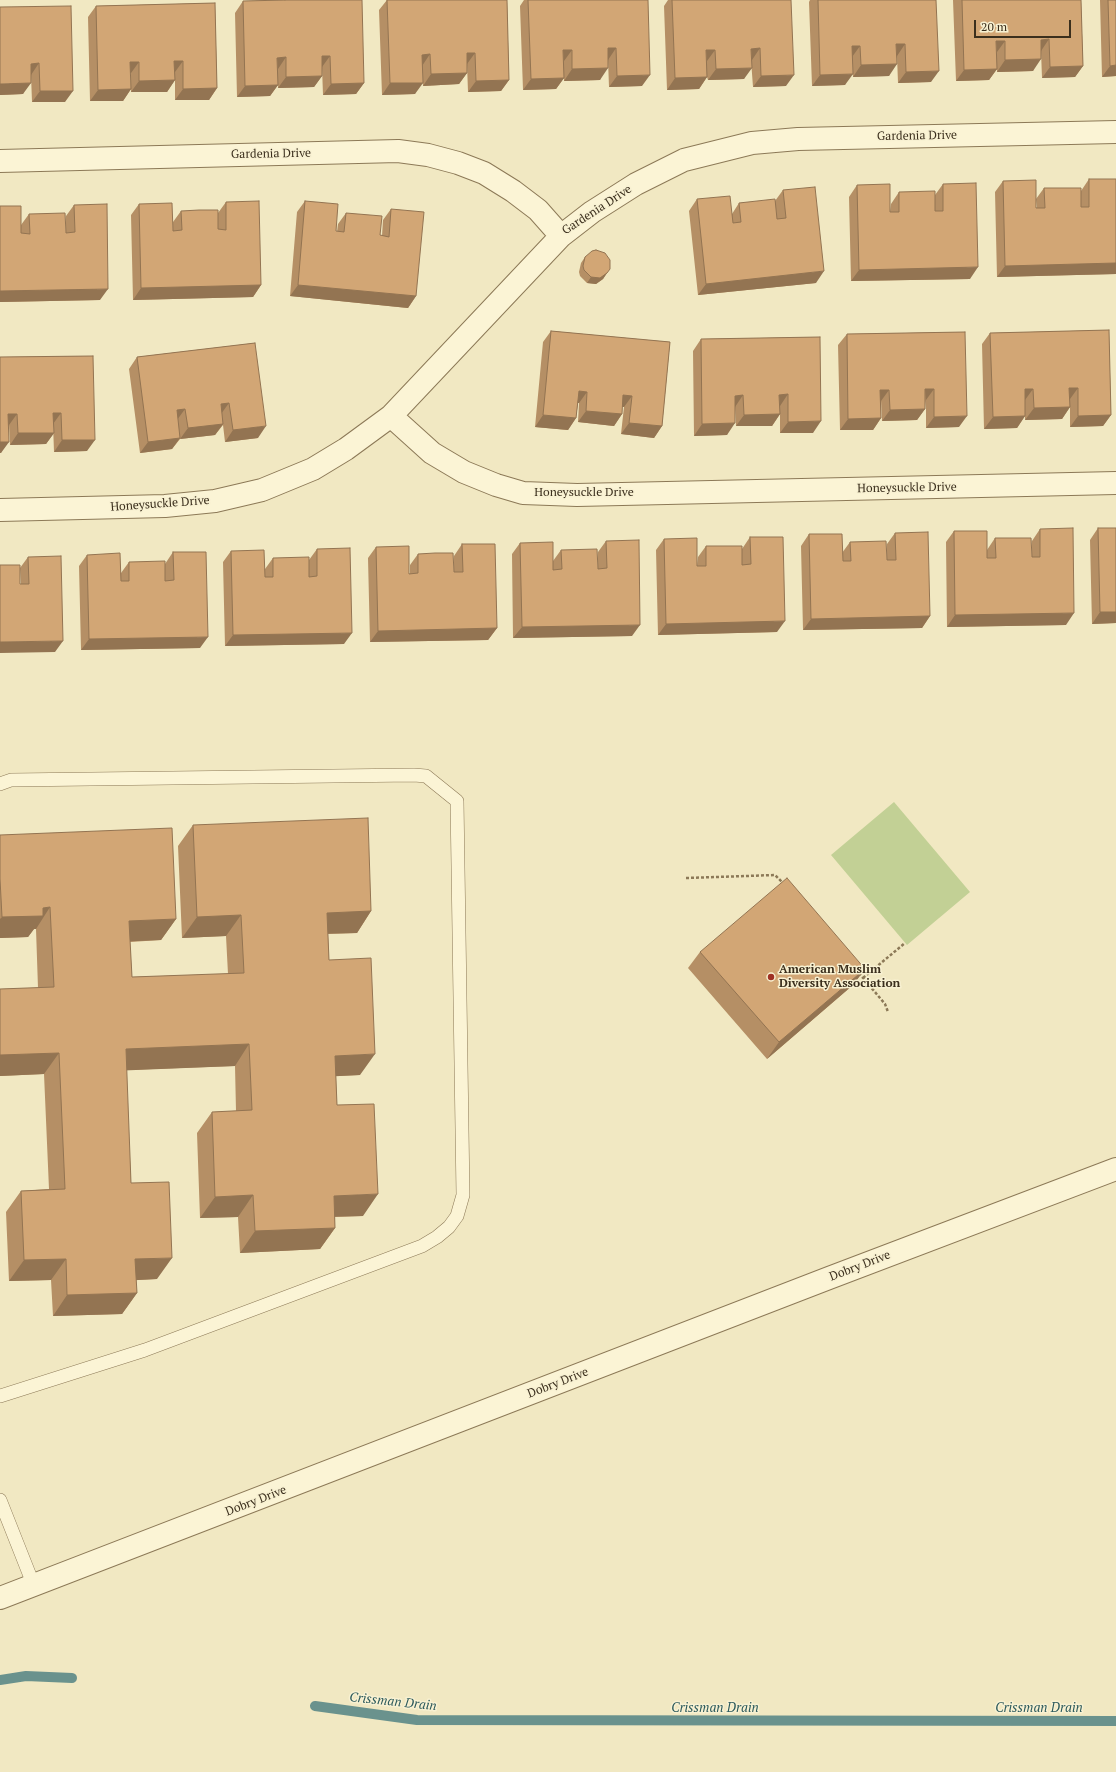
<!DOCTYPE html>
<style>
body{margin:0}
#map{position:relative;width:1116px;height:1772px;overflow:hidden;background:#f1e8c2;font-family:"PT Serif",serif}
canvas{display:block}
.scale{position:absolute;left:974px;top:20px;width:97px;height:18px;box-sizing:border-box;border:2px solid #3b2f1d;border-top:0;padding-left:5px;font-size:12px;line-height:14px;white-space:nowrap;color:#3b2f1d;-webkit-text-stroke:3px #f8f1d2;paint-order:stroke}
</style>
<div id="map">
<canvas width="1116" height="1772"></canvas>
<div class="scale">20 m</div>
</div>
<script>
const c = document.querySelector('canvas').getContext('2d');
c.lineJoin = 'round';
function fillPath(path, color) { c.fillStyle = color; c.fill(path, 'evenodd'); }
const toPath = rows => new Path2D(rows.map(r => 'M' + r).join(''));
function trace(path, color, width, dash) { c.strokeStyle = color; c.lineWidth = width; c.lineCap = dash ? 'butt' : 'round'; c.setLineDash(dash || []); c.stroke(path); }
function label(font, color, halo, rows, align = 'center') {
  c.font = font + ' "PT Serif",serif'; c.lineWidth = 3; c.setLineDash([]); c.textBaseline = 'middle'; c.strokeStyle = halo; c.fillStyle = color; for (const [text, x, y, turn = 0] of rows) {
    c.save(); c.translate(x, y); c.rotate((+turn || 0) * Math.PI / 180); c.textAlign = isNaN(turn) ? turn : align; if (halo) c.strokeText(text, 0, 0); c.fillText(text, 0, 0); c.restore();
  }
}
fillPath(toPath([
 [894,802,970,892,907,945,831,855]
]), '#c2d095');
trace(toPath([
 [0,1680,26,1676,72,1678],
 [315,1706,417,1720,1116,1721]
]), '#6a928d', 10);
const service = toPath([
 [0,784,11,780,414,775,426,776,457,801,463,1195,457,1216,449,1227,437,1237,422,1246,145,1350,0,1396],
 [0,1500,34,1586]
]);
const minor = toPath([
 [0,161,398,151,428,155,458,163,484,173,513,191,538,210,561,236,592,212,636,184,684,160,752,143,798,139,1116,132],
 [391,416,561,236],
 [0,510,165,506,215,501,262,490,313,469,346,449,391,416,432,453,464,472,496,485,523,493,577,495,1116,483]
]);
const tertiary = toPath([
 [0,1598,829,1278,1116,1169]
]);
trace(service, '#8c7957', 14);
trace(minor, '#8c7957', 24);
trace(tertiary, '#8c7957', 24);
trace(toPath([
 [686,878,775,875,783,883],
 [859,973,885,1004,888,1012],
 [863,978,905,943]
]), '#8c7957', 2.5, [3, 2]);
trace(service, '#fbf4d5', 13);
trace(minor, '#fbf4d5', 22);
trace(tertiary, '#fbf4d5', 22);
fillPath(toPath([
 [285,0,364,83,356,94,323,95,322,67,322,76,314,87,278,88,278,85,270,96,237,97,235,13,243,1],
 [387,0,507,0,509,80,501,91,468,92,467,64,467,73,459,84,423,86,422,66,415,94,382,95,379,10],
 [524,0,648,0,642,86,609,87,608,60,600,80,564,81,564,78,556,89,523,90,520,6],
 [668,0,791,0,786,86,753,87,751,60,744,79,708,80,707,77,699,89,667,90,664,6],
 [810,0,936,0,931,82,898,83,897,56,889,76,853,77,852,57,845,85,812,86,809,2],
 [953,0,1081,0,1083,66,1075,77,1042,78,1041,51,1033,71,997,72,997,69,989,80,956,81],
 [1100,0,1116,0,1116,76,1102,77],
 [215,3,217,88,209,100,175,100,175,72,175,80,167,92,131,92,131,73,130,73,131,89,123,101,90,101,88,17,96,6],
 [71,6,65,102,32,102,31,75,23,94,0,95],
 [1089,179,1116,179,1116,274,997,277,995,192,1003,181,1037,208,1036,199,1044,188,1081,191],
 [943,184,970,279,851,281,849,197,857,185,890,212,891,204,899,192,935,195],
 [783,190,816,283,698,295,689,211,697,199,732,214,739,203,775,201],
 [305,201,336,231,337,232,338,224,346,213,380,235,382,236,383,220,391,209,416,296,408,308,290,296,297,212],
 [226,202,261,285,253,297,133,300,131,215,139,204,173,231,173,222,181,211,218,213],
 [74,205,100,300,0,302,21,225,29,214,66,233,66,216],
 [585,257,607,273,603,279,596,284,587,283,580,276,579,272,581,263],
 [1109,330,1111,415,1103,426,1070,427,1070,399,1070,407,1062,419,1025,420,1025,400,1025,416,1017,428,984,429,982,344,990,333],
 [551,331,670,342,662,426,654,438,621,434,624,407,622,407,622,414,614,426,578,422,579,403,578,403,576,418,568,430,535,427,543,342],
 [965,332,959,427,926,428,926,400,925,409,917,420,882,421,881,401,881,418,873,430,840,430,838,345,847,334],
 [820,337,813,433,780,433,780,406,780,414,772,426,736,426,735,407,727,435,694,436,693,351,701,339],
 [255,343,258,438,225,442,223,425,215,435,180,439,172,449,140,453,129,369,137,357],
 [93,356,87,451,54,452,53,424,54,433,46,444,10,445,9,425,1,453,0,357],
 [1098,528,1116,528,1116,623,1092,624,1090,540],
 [1040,529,1066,625,947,627,946,542,954,531,987,558,987,550,995,538,1032,557,1032,541],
 [895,533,930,616,922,628,803,630,801,546,809,534,842,553,850,542,887,560,887,544],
 [750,537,777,632,658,635,656,550,664,539,697,566,698,557,706,546,742,565,742,549],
 [606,541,632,636,513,638,512,554,520,543,553,561,561,550,598,569,598,552],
 [462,544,497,628,488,640,370,642,368,558,376,547,410,574,410,565,418,554,454,572,454,556],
 [317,549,344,644,225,646,223,562,231,551,265,569,273,558,309,577,309,560],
 [173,552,200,648,81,650,79,566,87,555,121,573,129,562,165,581,165,564],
 [28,557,55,652,21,584,20,568],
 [193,825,371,911,357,933,328,934,329,960,360,1075,336,1076,337,1105,363,1216,335,1217,335,1228,320,1249,240,1253,238,1217,200,1218,197,1133,212,1112,236,1111,235,1066,126,1070,131,1183,157,1279,136,1280,137,1293,122,1314,53,1316,51,1280,9,1281,6,1212,21,1191,49,1189,44,1074,0,1076,0,989,38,988,36,929,34,929,28,937,0,938,0,835,176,919,161,940,130,942,132,977,228,974,226,936,182,938,178,846],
 [700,952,865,969,853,985,767,1059,688,968]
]), '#b58f65');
fillPath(toPath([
 [1049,39,1041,51,1041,40],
 [996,41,1005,41,997,52],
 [896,44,905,44,897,56],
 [852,46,860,46,852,57],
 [608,48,616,48,608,60],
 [760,48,752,60,751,49],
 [563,50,572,50,564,61],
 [706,50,715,50,707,61],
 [467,53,475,53,467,64],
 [430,54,422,66,422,55],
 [322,56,330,56,322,67],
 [286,57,278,69,277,58],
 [1041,59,1033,71,997,72,1005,60],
 [174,61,183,61,175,72,166,73],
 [130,62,139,62,131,73,122,73],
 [39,63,31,75,31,64],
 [897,64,889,76,853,77,861,65],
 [1116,65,1116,76,1102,77,1110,66],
 [1083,66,1075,77,1042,78,1050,67],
 [608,68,600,80,564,81,572,69],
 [752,68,744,79,708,80,716,69],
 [997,69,989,80,956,81,964,70],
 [939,71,931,82,898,83,906,72],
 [467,73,459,84,423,86,431,74],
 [853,74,845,85,812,86,820,75],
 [650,75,642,86,609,87,617,76],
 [794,75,786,86,753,87,761,76],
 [322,76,314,87,278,88,286,77],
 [707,77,699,89,667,90,675,78],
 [564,78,556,89,523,90,531,79],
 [175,80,167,92,131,92,139,81],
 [509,80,501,91,468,92,476,81],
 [31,83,23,94,0,95,0,84],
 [364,83,356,94,323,95,331,84],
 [390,83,423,83,415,94,382,95],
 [278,85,270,96,237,97,245,86],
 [217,88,209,100,175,100,183,89],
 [131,89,123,101,90,101,98,90],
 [40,91,73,91,65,102,32,102],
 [1116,263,1116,274,997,277,1005,266],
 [978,267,970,279,851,281,859,270],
 [824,271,816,283,698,295,706,284],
 [607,273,603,279,596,284,587,283,591,277],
 [261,285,253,297,133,300,141,288],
 [298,285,416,296,408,308,290,296],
 [108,289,100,300,0,302,0,291],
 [1069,388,1078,388,1070,399,1061,400],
 [925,389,934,389,926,400],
 [1025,389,1033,389,1025,400,1017,400],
 [880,390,889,390,881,401,872,402],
 [579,391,587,392,579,403,571,402],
 [788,394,780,406,779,395],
 [623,395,632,396,624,407,615,406],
 [743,395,735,407,735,396],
 [229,403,221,414,221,404],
 [1070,407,1062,419,1025,420,1034,408],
 [185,409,177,420,177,410],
 [925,409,917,420,882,421,890,410],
 [586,411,622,414,614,426,578,422],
 [53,413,61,413,53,424],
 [8,414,17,414,9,425,0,426],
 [780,414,772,426,736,426,744,415],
 [543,415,576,418,568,430,535,427],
 [1111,415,1103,426,1070,427,1078,416],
 [967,416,959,427,926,428,934,417],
 [1025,416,1017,428,984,429,993,417],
 [881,418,873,430,840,430,848,419],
 [821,421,813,433,780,433,788,422],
 [629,423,662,426,654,438,621,434],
 [735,423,727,435,694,436,702,424],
 [223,424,215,435,180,439,188,428],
 [266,426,258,438,225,442,233,430],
 [18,433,54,433,46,444,10,445],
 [180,438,172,449,140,453,148,442],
 [62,440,95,440,87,451,54,452],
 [0,442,9,442,1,453,0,453],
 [1100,612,1116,612,1116,623,1092,624],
 [1074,613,1066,625,947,627,955,615],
 [930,616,922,628,803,630,811,619],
 [785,621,777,632,658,635,666,624],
 [640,625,632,636,513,638,522,627],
 [497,628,488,640,370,642,378,631],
 [352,633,344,644,225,646,233,635],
 [208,637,200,648,81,650,89,639],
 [63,641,55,652,0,653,0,642],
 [50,907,36,929,34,929,28,937,0,938,0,919,2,917,43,908],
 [371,911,357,933,312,934,327,913],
 [241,915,226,936,182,938,197,917],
 [176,919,161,940,114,942,129,921],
 [865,969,853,985,767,1059,779,1042],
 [249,1044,235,1066,111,1071,126,1049],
 [59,1053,44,1074,0,1076,0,1055],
 [375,1054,360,1075,320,1077,335,1056],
 [378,1194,363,1216,319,1217,334,1196],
 [253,1195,238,1217,200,1218,215,1197],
 [335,1228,320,1249,240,1253,255,1231],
 [172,1258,157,1279,120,1281,135,1259],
 [66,1259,51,1280,9,1281,24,1260],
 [137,1293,122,1314,53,1316,67,1295]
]), '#937452');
const building = toPath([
 [285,0,362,0,364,83,331,84,330,56,322,56,322,76,286,77,286,57,277,58,278,85,245,86,243,1,285,0],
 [387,0,507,0,509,80,476,81,475,53,467,53,467,73,431,74,430,54,422,55,423,83,390,83,387,0],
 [528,0,648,0,650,75,617,76,616,48,608,48,608,68,572,69,572,50,563,50,564,78,531,79,528,0],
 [672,0,791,0,794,75,761,76,760,48,751,49,752,68,716,69,715,50,706,50,707,77,675,78,672,0],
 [818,0,936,0,939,71,906,72,905,44,896,44,897,64,861,65,860,46,852,46,853,74,820,75,818,0],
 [962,0,1081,0,1083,66,1050,67,1049,39,1041,40,1041,59,1005,60,1005,41,996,41,997,69,964,70,962,0],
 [1108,0,1116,0,1116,65,1110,66,1108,0],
 [215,3,217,88,183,89,183,61,174,61,175,80,139,81,139,62,130,62,131,89,98,90,96,6,215,3],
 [71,6,73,91,40,91,39,63,31,64,31,83,0,84,0,7,71,6],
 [1089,179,1116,179,1116,263,1005,266,1003,181,1036,180,1036,208,1045,208,1044,188,1081,188,1081,207,1089,207,1089,179],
 [976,183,978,267,859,270,857,185,890,184,890,212,899,212,899,192,935,191,935,211,943,211,943,184,976,183],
 [815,187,824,271,706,284,697,199,730,196,733,223,741,222,739,203,775,199,777,219,786,218,783,190,815,187],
 [259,201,261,285,141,288,139,204,172,203,173,231,182,230,181,211,199,210,218,210,218,229,226,230,226,202,259,201],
 [305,201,338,204,336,231,344,232,346,213,382,216,380,235,389,237,391,209,424,212,416,296,298,285,305,201],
 [107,204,108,289,0,291,0,206,21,206,21,233,30,234,29,214,65,213,66,233,75,232,74,205,107,204],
 [596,250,605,253,610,260,610,269,607,273,600,278,591,277,584,270,583,266,585,257,592,251,596,250],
 [1109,330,1111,415,1078,416,1078,388,1069,388,1070,407,1034,408,1033,389,1025,389,1025,416,993,417,990,333,1109,330],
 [551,331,670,342,662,426,629,423,632,396,623,395,622,414,586,411,587,392,579,391,576,418,543,415,551,331],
 [965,332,967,416,934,417,934,389,925,389,925,409,890,410,889,390,880,390,881,418,848,419,847,334,965,332],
 [820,337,821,421,788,422,788,394,779,395,780,414,744,415,743,395,735,396,735,423,702,424,701,339,820,337],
 [255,343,266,426,233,430,229,403,221,404,223,424,188,428,185,409,177,410,180,438,148,442,137,357,255,343],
 [93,356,95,440,62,440,61,413,53,413,54,433,18,433,17,414,8,414,9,442,0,442,0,357,93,356],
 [1073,528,1074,613,955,615,954,531,987,531,987,558,996,558,995,538,1031,538,1032,557,1040,557,1040,529,1073,528],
 [1098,528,1116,528,1116,612,1100,612,1098,528],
 [928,532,930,616,811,619,809,534,842,534,843,561,851,561,850,542,886,541,887,560,896,560,895,533,928,532],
 [750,537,783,537,785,621,666,624,664,539,697,538,697,566,706,566,706,546,742,546,742,565,751,564,750,537],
 [639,540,640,625,522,627,520,543,553,542,553,570,562,569,561,550,597,549,598,569,607,568,606,541,639,540],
 [462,544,495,544,497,628,378,631,376,547,409,546,409,574,418,573,418,554,435,553,453,553,454,572,463,572,462,544],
 [350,548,352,633,233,635,231,551,264,550,265,577,273,577,273,558,309,557,309,577,317,576,317,549,350,548],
 [173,552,206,552,208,637,89,639,87,555,120,553,121,581,129,581,129,562,165,561,165,581,174,580,173,552],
 [61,556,63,641,0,642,0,565,20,565,20,584,29,584,28,557,61,556],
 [368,818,371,911,327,913,329,960,371,958,375,1054,335,1056,337,1105,374,1104,378,1194,334,1196,335,1228,255,1231,253,1195,215,1197,212,1112,252,1110,249,1044,126,1049,131,1183,169,1182,172,1258,135,1259,137,1293,67,1295,66,1259,24,1260,21,1191,65,1189,59,1053,0,1055,0,989,54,987,50,907,43,908,43,916,2,917,0,879,0,835,172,828,176,919,129,921,132,977,244,973,241,915,197,917,193,825,368,818],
 [787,878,865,969,779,1042,700,952,787,878]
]);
fillPath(building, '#d2a675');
trace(building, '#937452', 1);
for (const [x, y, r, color] of [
 [771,977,4,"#9f3023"]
]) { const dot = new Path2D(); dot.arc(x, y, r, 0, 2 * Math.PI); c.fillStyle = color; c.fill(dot); trace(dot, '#f8f1d2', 1.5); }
label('12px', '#3b2f1d', '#f8f1d2', [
 ["Gardenia Drive",917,136,-1],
 ["Gardenia Drive",271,154,-1],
 ["Gardenia Drive",597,210,-33],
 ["Honeysuckle Drive",907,488,-1],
 ["Honeysuckle Drive",584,493],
 ["Honeysuckle Drive",160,504,-4],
 ["Dobry Drive",860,1266,-21],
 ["Dobry Drive",558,1383,-21],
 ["Dobry Drive",256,1501,-21]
]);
label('bold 12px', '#3b2f1d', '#f8f1d2', [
 ["American Muslim",779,970],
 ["Diversity Association",779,984]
], 'left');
label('italic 13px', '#2b595b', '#f8f1d2', [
 ["Crissman Drain",393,1702,6],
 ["Crissman Drain",715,1708],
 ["Crissman Drain",1039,1708]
]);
</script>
